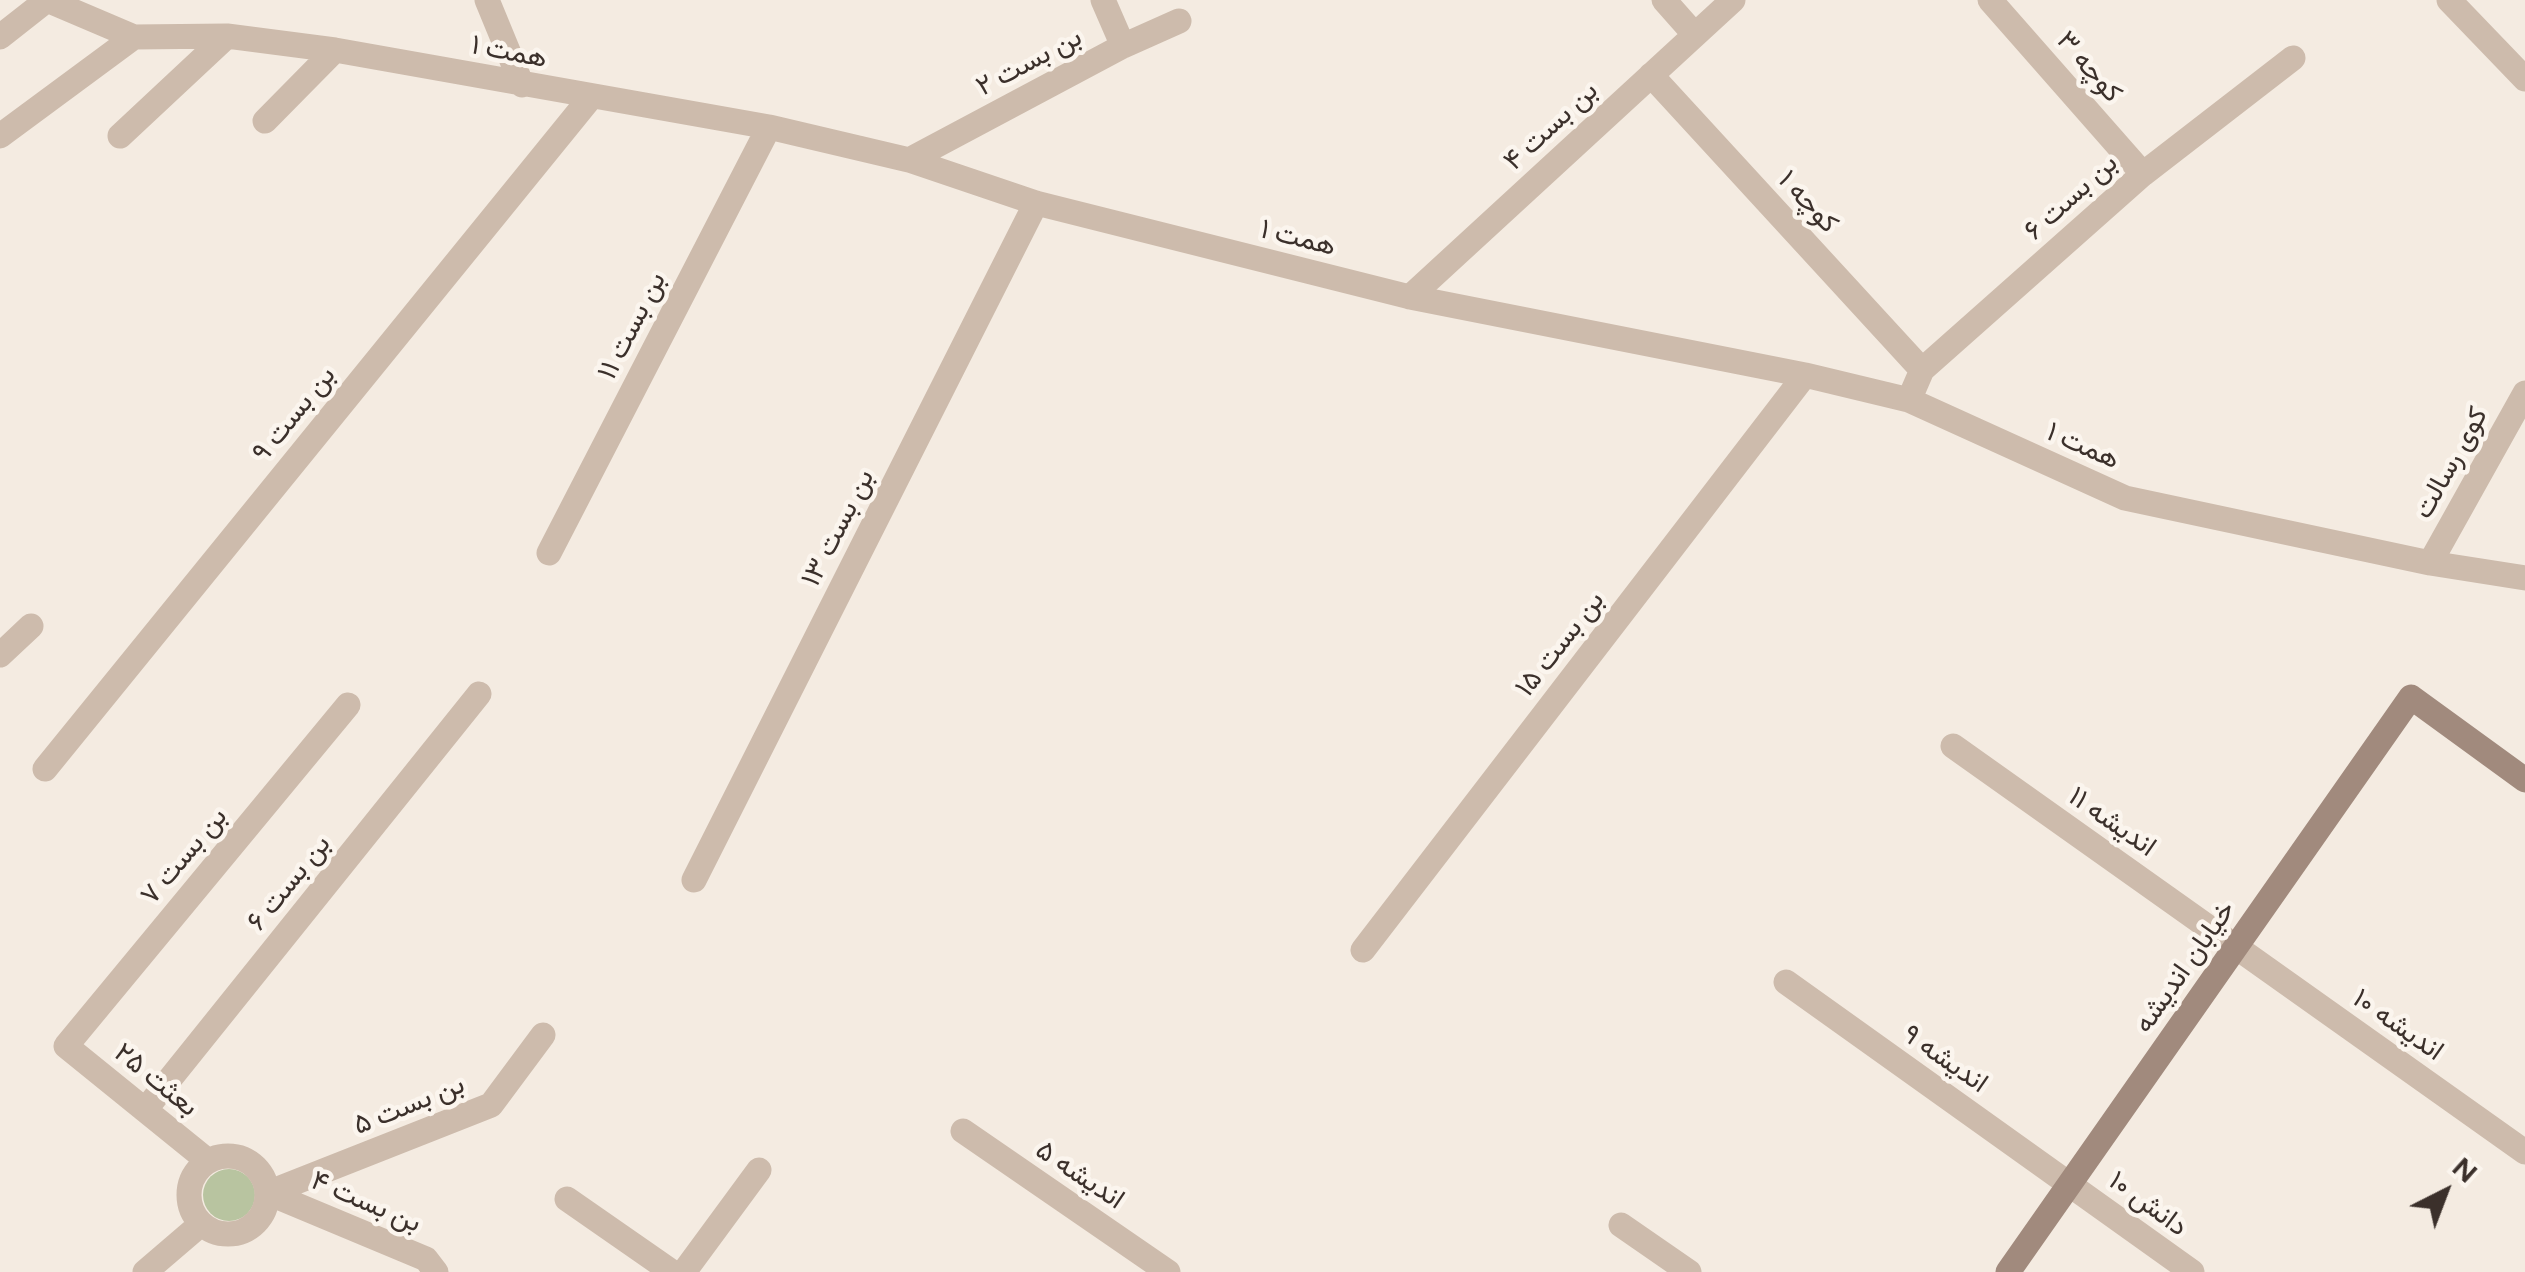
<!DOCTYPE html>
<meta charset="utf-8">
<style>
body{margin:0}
#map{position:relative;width:2525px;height:1272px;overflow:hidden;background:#f4ebe1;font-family:Figtree,sans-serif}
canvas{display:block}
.north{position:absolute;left:2395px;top:1142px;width:100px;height:100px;-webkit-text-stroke:8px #fbf5ee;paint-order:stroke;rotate:42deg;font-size:28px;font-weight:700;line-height:40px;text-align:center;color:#3b302b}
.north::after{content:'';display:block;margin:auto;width:35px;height:45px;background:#3b302b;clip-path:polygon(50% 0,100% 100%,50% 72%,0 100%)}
</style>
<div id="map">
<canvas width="2525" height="1272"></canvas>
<div class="north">N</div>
</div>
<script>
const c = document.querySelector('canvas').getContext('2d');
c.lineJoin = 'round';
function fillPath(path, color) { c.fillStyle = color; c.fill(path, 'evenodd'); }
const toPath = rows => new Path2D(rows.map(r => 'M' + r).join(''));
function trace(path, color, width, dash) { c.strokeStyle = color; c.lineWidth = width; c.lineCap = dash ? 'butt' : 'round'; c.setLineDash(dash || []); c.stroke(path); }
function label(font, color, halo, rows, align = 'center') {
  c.font = font + ' Figtree,Vazirmatn,sans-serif'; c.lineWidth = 9; c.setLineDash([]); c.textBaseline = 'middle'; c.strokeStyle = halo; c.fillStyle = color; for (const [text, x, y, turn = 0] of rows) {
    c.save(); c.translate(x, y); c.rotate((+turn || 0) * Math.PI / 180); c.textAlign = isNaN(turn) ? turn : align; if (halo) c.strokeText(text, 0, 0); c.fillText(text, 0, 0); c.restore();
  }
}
fillPath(toPath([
 '203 1195a26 26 0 1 1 52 0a26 26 0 1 1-52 0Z'
]), '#b8c4a0');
trace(toPath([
 [47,0,134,37,227,36,335,50,769,127,909,160,1036,203,1410,297,1805,375,1909,400,2125,498,2430,563,2525,578],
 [487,0,522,85],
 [1103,0,1123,46],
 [1664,0,1695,35],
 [1990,0,2143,174],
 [2449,0,2525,79],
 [0,37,47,0],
 [1651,75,1922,370],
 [265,121,335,50],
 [0,136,134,37],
 [120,136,227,36],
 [909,160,1123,46,1179,21],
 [1410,297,1733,0],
 [1909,400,1922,370,2143,174,2293,58],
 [549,553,769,127],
 [2430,563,2525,393],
 [0,655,31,626],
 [1953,746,2525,1152],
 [45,769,591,97],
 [694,880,1036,203],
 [1363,950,1805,375],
 [1786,982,2192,1272],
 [145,1110,479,694],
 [963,1131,1168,1272],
 '189 1195a39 39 0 1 1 78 0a39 39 0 1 1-78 0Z',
 [208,1161,66,1046,348,705],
 [268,1193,491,1105,543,1035],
 [268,1193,426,1259,436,1272],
 [567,1199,672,1272],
 [1621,1225,1689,1272],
 [145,1272,201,1224],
 [684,1272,759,1170]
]), '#cdbbac', 25);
trace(toPath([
 [2008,1272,2411,697,2525,780]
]), '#a18a7d', 25);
label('28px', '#3b302b', '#fbf5ee', [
 ["همت ۱",509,52,11],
 ["بن بست ۲",1029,62,-28],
 ["کوچه ۳",2089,67,49],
 ["بن بست ۴",1551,126,-43],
 ["بن بست ۶",2071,197,-42],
 ["کوچه ۱",1808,202,47],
 ["همت ۱",1298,238,14],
 ["بن بست ۱۱",632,326,-63],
 ["بن بست ۹",294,414,-51],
 ["همت ۱",2083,446,24],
 ["کوی رسالت",2451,463,-61],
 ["بن بست ۱۳",838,528,-63],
 ["بن بست ۱۵",1560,644,-52],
 ["اندیشه ۱۱",2112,822,35],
 ["بن بست ۷",184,856,-50],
 ["بن بست ۶",289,883,-51],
 ["خیابان اندیشه",2185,967,-55],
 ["اندیشه ۱۰",2398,1025,35],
 ["اندیشه ۹",1945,1059,35],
 ["بعثت ۲۵",156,1080,39],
 ["بن بست ۵",409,1105,-22],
 ["اندیشه ۵",1080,1175,34],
 ["بن بست ۴",366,1202,23],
 ["دانش ۱۰",2148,1204,36]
]);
</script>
